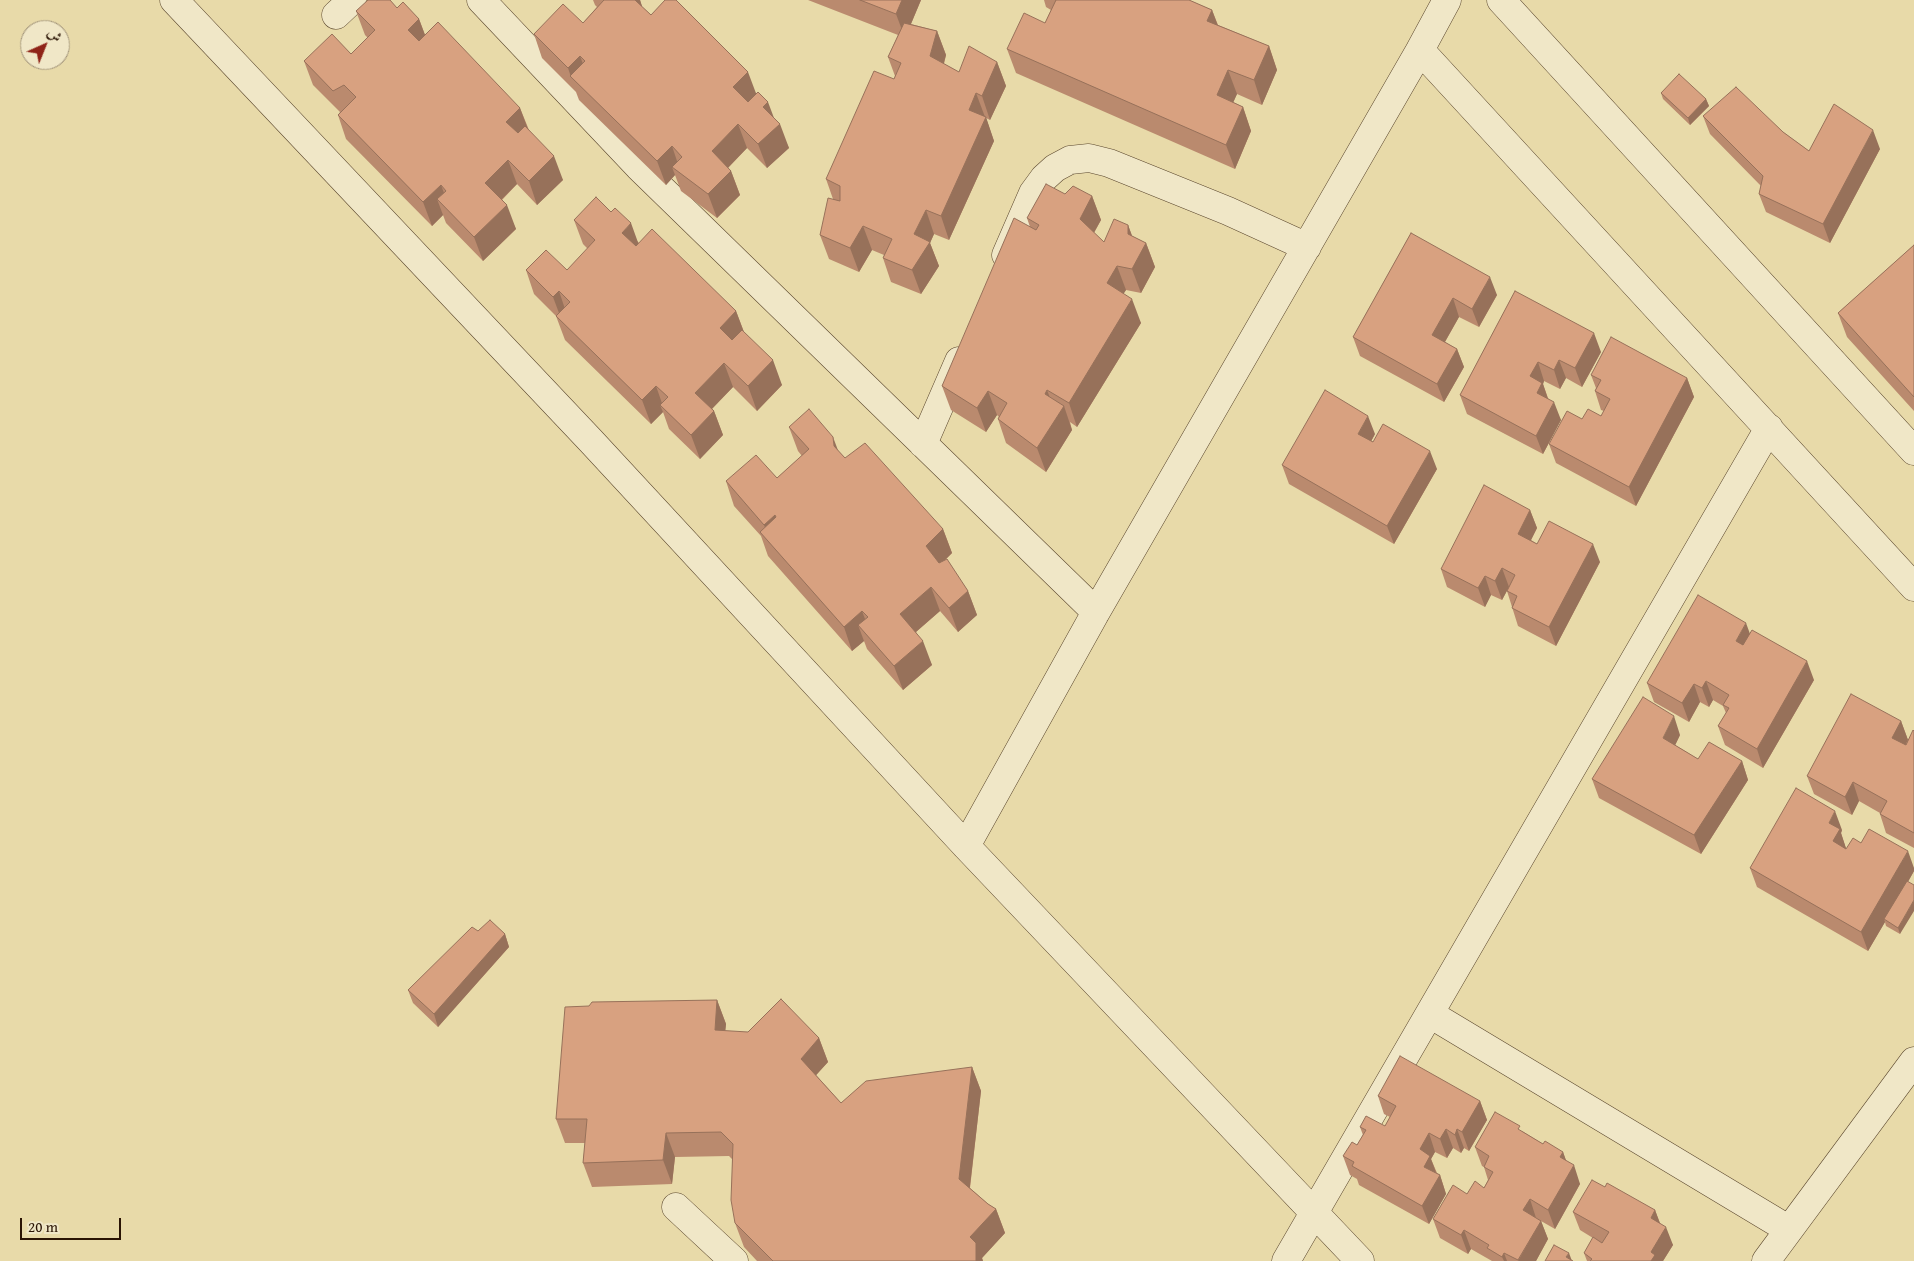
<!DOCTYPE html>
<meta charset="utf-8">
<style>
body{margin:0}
#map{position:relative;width:1914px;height:1261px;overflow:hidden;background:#e8daa9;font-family:"Gentium Book Plus",Amiri,serif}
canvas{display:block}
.north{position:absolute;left:20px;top:20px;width:50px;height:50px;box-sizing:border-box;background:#f0e7c7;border:1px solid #a19379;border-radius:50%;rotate:44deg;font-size:14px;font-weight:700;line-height:20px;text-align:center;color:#2a1404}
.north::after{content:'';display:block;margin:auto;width:18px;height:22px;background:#8f2418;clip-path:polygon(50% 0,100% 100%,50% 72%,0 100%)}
.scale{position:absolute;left:20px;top:1218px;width:101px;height:22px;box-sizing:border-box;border:2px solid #2a1404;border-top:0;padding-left:6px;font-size:15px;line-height:18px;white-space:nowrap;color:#2a1404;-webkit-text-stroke:4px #f0e7c7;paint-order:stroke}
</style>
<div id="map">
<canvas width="1914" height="1261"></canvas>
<div class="north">ش</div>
<div class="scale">20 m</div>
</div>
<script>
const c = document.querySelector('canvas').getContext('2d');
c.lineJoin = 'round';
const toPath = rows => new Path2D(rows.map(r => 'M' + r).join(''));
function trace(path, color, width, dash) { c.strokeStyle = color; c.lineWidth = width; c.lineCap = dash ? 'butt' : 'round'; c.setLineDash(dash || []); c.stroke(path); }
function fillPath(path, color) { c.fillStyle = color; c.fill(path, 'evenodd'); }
const minor = toPath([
 [174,0,591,441,966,846,1360,1261],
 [481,0,639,167,1096,612],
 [1501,0,1914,451],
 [336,15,352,0],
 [1420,50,1914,587],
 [1006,255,1033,193,1044,178,1055,168,1070,160,1089,158,1109,163,1228,211,1307,247],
 [923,444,959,361],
 [966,846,1096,612,1420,50,1447,0],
 [1430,1014,1788,1229],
 [676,1207,734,1261],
 [1286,1261,1769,428],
 [1766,1261,1914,1061]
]);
trace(minor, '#5a462d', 29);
trace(minor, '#f0e7c7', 28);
fillPath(toPath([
 [593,0,640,0,642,7,651,15,756,93,774,118,789,148,767,168,747,148,728,168,731,171,740,195,717,218,681,191,675,175,666,185,579,100,576,92,542,58,534,34,583,23,597,7,595,5],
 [808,0,921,0,911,24,937,31,946,55,944,64,959,72,997,62,1006,86,990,120,986,118,994,141,949,240,934,234,930,243,939,266,921,294,891,282,883,258,884,255,872,250,859,272,829,259,820,235,833,199,826,179,894,79,895,76,888,57,898,35],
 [1044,0,1189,0,1212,10,1218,25,1269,46,1277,70,1262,105,1237,94,1233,102,1243,107,1251,131,1235,169,1016,73,1007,49,1045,23,1051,10,1046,7],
 [397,8,419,19,425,35,520,108,529,130,563,180,537,205,517,184,502,200,516,229,483,261,446,223,443,215,432,226,346,139,338,115,340,112,313,85,304,61,351,54,368,38,365,35,356,11],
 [1661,93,1706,99,1709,106,1690,125,1663,99],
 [1703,116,1783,132,1809,151,1880,149,1830,243,1766,212,1759,194,1761,186,1710,134],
 [1065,194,1092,196,1101,220,1094,233,1104,242,1128,225,1132,236,1146,243,1155,267,1141,293,1126,290,1123,294,1141,323,1077,427,1070,422,1072,430,1046,472,1006,443,998,419,999,417,997,415,986,432,951,410,942,386,1030,227,1027,218],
 [611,212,639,243,736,311,744,332,782,385,757,411,733,387,712,409,714,411,723,435,700,459,669,429,663,412,651,424,565,340,556,316,534,294,526,270,567,270,588,249,583,244,574,220],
 [1411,233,1497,295,1479,327,1459,317,1445,342,1457,349,1464,367,1444,402,1360,356,1353,337],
 [1914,245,1914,411,1847,337,1838,313],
 [1515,291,1601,352,1582,387,1566,378,1560,389,1544,381,1543,384,1548,398,1561,420,1543,454,1467,414,1460,395],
 [1591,375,1687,378,1694,397,1636,506,1556,463,1549,444,1582,419,1601,416,1604,411,1601,410,1595,391,1596,388],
 [789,427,838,451,845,458,943,529,952,553,945,560,968,591,977,615,958,632,940,611,916,632,932,665,903,690,867,649,864,641,852,651,768,556,761,536,734,506,726,481,777,478,802,456,798,451],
 [1375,434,1371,441,1437,469,1394,544,1289,484,1282,465],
 [1530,510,1537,528,1531,540,1537,544,1600,562,1556,646,1518,626,1507,591,1509,587,1502,600,1491,595,1485,607,1447,587,1441,569],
 [1814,680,1763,768,1725,745,1718,726,1726,713,1723,706,1713,700,1709,707,1700,702,1689,722,1654,702,1647,683],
 [1901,721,1908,740,1905,745,1914,731,1914,848,1886,833,1880,814,1880,813,1859,801,1852,815,1814,794,1807,776],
 [1680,735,1675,745,1698,759,1742,761,1748,780,1701,854,1599,798,1592,779],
 [1842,830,1841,833,1846,849,1861,843,1914,868,1914,871,1908,882,1900,934,1886,926,1885,922,1868,951,1757,887,1750,868],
 [505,934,509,947,438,1027,413,1003,408,990],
 [717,1000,726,1024,725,1031,819,1038,828,1062,816,1075,841,1103,972,1067,981,1091,970,1188,988,1204,996,1209,1005,1233,982,1258,983,1261,757,1261,744,1247,735,1223,732,1159,729,1156,675,1157,672,1184,592,1187,583,1163,585,1143,565,1143,556,1119,589,1006],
 [1378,1096,1480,1101,1487,1120,1469,1151,1464,1148,1461,1153,1453,1148,1447,1158,1435,1152,1431,1159,1437,1173,1440,1175,1446,1194,1429,1224,1359,1185,1357,1179,1350,1175,1343,1156,1357,1145,1363,1135,1360,1127,1385,1126,1390,1117,1384,1114],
 [1522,1131,1543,1144,1563,1152,1566,1161,1580,1184,1555,1229,1541,1221,1548,1239,1536,1261,1492,1261,1471,1249,1468,1254,1440,1238,1433,1219,1467,1194,1484,1188,1488,1180,1484,1167,1482,1166,1475,1147],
 [1605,1187,1655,1210,1660,1223,1673,1245,1663,1261,1587,1261,1584,1253,1593,1238,1580,1230,1573,1212]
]), '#ba8a6e');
fillPath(toPath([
 [629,0,640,0,642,6,634,15],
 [902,0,921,0,905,38,896,14],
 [1212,10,1221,34,1207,21],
 [419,19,428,43,417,54,408,30],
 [937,31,946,55,939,80,930,56],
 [1269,46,1277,70,1262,105,1254,80],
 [580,56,589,80,571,77,568,68],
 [997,62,1006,86,990,120,982,96],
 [1228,70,1237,94,1226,119,1217,95],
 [748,72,757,96,742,111,733,87],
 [976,93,985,117,969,110],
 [1706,99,1709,106,1690,125,1688,118],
 [768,102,777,126,780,124,789,148,767,168,758,144,763,107],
 [1243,107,1251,131,1235,169,1226,145],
 [520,108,529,132,515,146,506,122],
 [986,117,994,141,949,240,941,216],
 [738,124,747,148,721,175,712,151],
 [1873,130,1880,149,1830,243,1823,224],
 [672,146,680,170,672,167,675,175,666,185,657,161],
 [554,156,563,180,537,205,529,181],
 [508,160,517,184,494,207,485,183],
 [731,171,740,195,717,218,708,194],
 [441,185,450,209,437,199,443,215,432,226,423,202],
 [1092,196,1101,220,1088,243,1080,219],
 [507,205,516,229,483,261,474,237],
 [926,210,934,234,930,243,939,266,921,294,912,270,914,234],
 [631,223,640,248,631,257,622,233],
 [1128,225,1137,249,1128,234],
 [863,226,872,250,859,272,850,248],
 [1146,243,1155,267,1141,293,1132,269],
 [1117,266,1126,290,1115,307,1107,283],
 [1490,277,1497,295,1479,327,1472,309],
 [559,291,567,315,562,321,553,297],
 [1453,298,1459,317,1438,354,1432,335],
 [1132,299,1141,323,1077,427,1069,403],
 [736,311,745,335,729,352,720,328],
 [1594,333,1601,352,1582,387,1575,368],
 [1457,349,1464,367,1444,402,1437,384],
 [773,360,782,385,757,411,748,386],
 [1559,360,1566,378,1560,389,1554,370],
 [1538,362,1544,381,1543,384,1549,402,1544,411,1530,376],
 [724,363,733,387,704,417,695,393],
 [1687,378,1694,397,1636,506,1629,487],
 [656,386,664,409,660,405,663,412,651,424,642,400],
 [1047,390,1056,414,1045,394],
 [988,391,997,415,986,432,977,408],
 [1554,402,1561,420,1543,454,1536,436],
 [1064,406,1072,430,1046,472,1037,448],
 [714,411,723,435,700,459,691,435],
 [1368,416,1375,434,1365,453,1358,434],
 [833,437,842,461,834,446],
 [1430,451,1437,469,1394,544,1387,526],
 [1530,510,1537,528,1525,552,1518,534],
 [775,515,784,539,772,545,764,525],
 [943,529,952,553,935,570,926,546],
 [1593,544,1600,562,1556,646,1549,627],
 [1502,568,1509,587,1502,600,1495,581],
 [1485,576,1491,595,1485,607,1478,588],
 [931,587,940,611,909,638,900,614],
 [968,591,977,615,958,632,949,608],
 [862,611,871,635,858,625,864,641,852,651,844,627],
 [1746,623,1753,642,1743,659,1736,641],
 [923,641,932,665,903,690,894,666],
 [1807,661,1814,680,1763,768,1757,749],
 [1706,681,1713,700,1709,707,1702,688],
 [1694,684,1700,702,1689,722,1682,703],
 [1674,716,1680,735,1670,756,1663,738],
 [1901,721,1908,740,1899,756,1892,738],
 [1742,761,1748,780,1701,854,1694,835],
 [1853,782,1859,801,1852,815,1845,797],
 [1835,811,1842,830,1841,833,1846,848,1839,860,1833,841,1829,823],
 [1908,851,1914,868,1914,871,1886,920,1884,919,1885,922,1868,951,1861,932],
 [1914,900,1914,911,1900,934,1898,928],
 [505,934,509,947,438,1027,434,1014],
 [717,1000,726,1024,723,1054,715,1030],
 [819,1038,828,1062,809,1083,801,1059],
 [972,1067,981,1091,968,1203,959,1179],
 [1480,1101,1487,1120,1469,1151,1462,1132],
 [1446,1129,1453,1148,1447,1158,1440,1139],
 [1457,1129,1464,1148,1461,1153,1455,1135],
 [666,1133,675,1157,672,1184,663,1160],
 [1429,1133,1435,1152,1431,1159,1437,1175,1424,1167,1420,1149],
 [1563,1152,1570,1171,1560,1157],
 [1574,1165,1580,1184,1555,1229,1548,1210],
 [1440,1175,1446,1194,1429,1224,1422,1206],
 [1530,1199,1536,1218,1523,1210],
 [996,1209,1005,1233,982,1258,983,1261,976,1261,970,1237],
 [1655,1210,1662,1229,1651,1218],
 [1541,1221,1548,1239,1536,1261,1518,1261],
 [1666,1227,1673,1245,1663,1261,1651,1261,1651,1252],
 [1464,1230,1471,1249,1468,1254,1461,1235],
 [1504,1253,1507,1261,1504,1261,1502,1257],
 [1569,1253,1572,1261,1566,1257]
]), '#97715a');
const building = toPath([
 [368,0,390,0,397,8,403,2,419,19,408,30,419,41,438,22,520,108,506,122,518,133,525,126,554,156,529,181,508,160,485,183,507,205,474,237,437,199,446,191,441,185,423,202,338,115,356,97,344,85,333,91,304,61,332,34,351,54,375,30,356,11,368,0],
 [604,0,635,0,651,15,665,0,676,0,748,72,733,87,748,102,758,92,768,102,763,107,780,124,758,144,738,124,712,151,731,171,708,194,672,167,682,157,672,146,657,161,570,76,585,61,580,56,568,68,534,34,563,4,583,23,604,0],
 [860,0,902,0,896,14,860,0],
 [1056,0,1189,0,1212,10,1207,21,1269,46,1254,80,1228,70,1217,95,1243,107,1226,145,1007,49,1024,13,1045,23,1056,0],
 [904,23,937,31,930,56,959,72,969,46,997,62,982,96,976,93,969,110,986,117,941,216,926,210,914,234,930,242,912,270,883,258,892,239,863,226,850,248,820,235,828,198,840,201,840,186,826,179,874,71,894,79,901,63,888,57,904,23],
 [1679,74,1706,99,1688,118,1661,93,1679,74],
 [1736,87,1783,132,1809,151,1834,104,1873,130,1823,224,1759,194,1763,176,1703,116,1736,87],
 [1046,184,1065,194,1073,186,1092,196,1080,219,1104,242,1114,219,1128,225,1128,234,1146,243,1132,269,1117,266,1107,283,1132,299,1069,403,1047,390,1045,394,1064,406,1037,448,998,419,1007,403,988,391,977,408,942,386,1014,218,1036,230,1039,225,1027,218,1046,184],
 [596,197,611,212,615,208,631,223,622,233,636,246,652,229,736,311,720,328,732,340,742,330,773,360,748,386,724,363,695,393,714,411,691,435,660,405,668,397,656,386,642,400,556,316,570,302,559,291,553,297,526,270,546,250,567,270,595,240,574,220,596,197],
 [1411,233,1490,277,1472,309,1453,298,1432,335,1457,349,1437,384,1353,337,1411,233],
 [1914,245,1914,397,1838,313,1914,245],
 [1515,291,1594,333,1575,368,1559,360,1554,370,1538,362,1530,376,1542,383,1537,393,1554,402,1536,436,1460,395,1515,291],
 [1611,337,1687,378,1629,487,1549,444,1567,411,1582,419,1588,409,1601,416,1610,399,1595,391,1601,380,1591,375,1611,337],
 [1325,390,1368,416,1358,434,1373,442,1383,424,1430,451,1387,526,1282,465,1325,390],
 [809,409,833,437,834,446,845,458,865,443,943,529,926,546,939,563,947,559,968,591,949,608,931,587,900,614,923,641,894,666,858,625,868,617,862,611,844,627,760,532,776,517,775,515,764,525,726,481,756,455,777,478,809,449,789,427,809,409],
 [1484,485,1530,510,1518,534,1537,544,1549,521,1593,544,1549,627,1512,608,1517,596,1507,591,1515,575,1502,568,1495,581,1485,576,1478,588,1441,569,1484,485],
 [1698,595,1746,623,1736,641,1743,645,1752,630,1807,661,1757,749,1718,726,1729,708,1723,705,1729,695,1706,681,1702,688,1694,684,1682,703,1647,683,1698,595],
 [1851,694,1901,721,1892,738,1906,745,1913,730,1914,731,1914,833,1880,814,1887,801,1853,782,1845,797,1807,776,1851,694],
 [1643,697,1674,716,1663,738,1698,759,1709,742,1742,761,1694,835,1592,779,1643,697],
 [1796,788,1835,811,1829,823,1840,829,1833,841,1846,849,1853,838,1861,843,1869,829,1908,851,1861,932,1750,868,1796,788],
 [1907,881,1914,885,1914,900,1898,928,1884,919,1907,881],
 [490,920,505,934,434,1014,408,990,472,927,478,931,490,920],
 [781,999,819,1038,801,1059,841,1103,866,1081,972,1067,959,1179,988,1204,996,1209,970,1237,976,1243,976,1261,773,1261,735,1223,731,1200,733,1144,721,1132,666,1133,663,1160,583,1163,587,1119,556,1119,565,1007,589,1006,592,1002,717,1000,715,1030,748,1032,781,999],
 [1400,1056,1480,1101,1462,1132,1457,1129,1455,1135,1446,1129,1440,1139,1429,1133,1420,1149,1430,1156,1424,1167,1440,1175,1422,1206,1352,1166,1354,1162,1343,1156,1352,1142,1357,1145,1366,1130,1360,1127,1366,1116,1385,1126,1396,1106,1378,1096,1400,1056],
 [1495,1112,1520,1126,1518,1129,1543,1144,1545,1141,1563,1152,1560,1157,1574,1165,1548,1210,1530,1199,1523,1210,1541,1221,1518,1260,1504,1253,1502,1257,1487,1248,1489,1245,1464,1230,1461,1235,1433,1219,1453,1185,1467,1194,1475,1181,1484,1188,1493,1172,1484,1167,1489,1156,1475,1147,1495,1112],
 [1592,1180,1605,1187,1607,1183,1655,1210,1651,1218,1666,1227,1651,1252,1655,1255,1651,1261,1590,1261,1592,1259,1584,1253,1593,1237,1602,1243,1609,1232,1573,1212,1592,1180],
 [1554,1245,1569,1253,1566,1257,1573,1261,1545,1261,1554,1245]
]);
fillPath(building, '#d8a180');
trace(building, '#97715a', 1);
</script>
